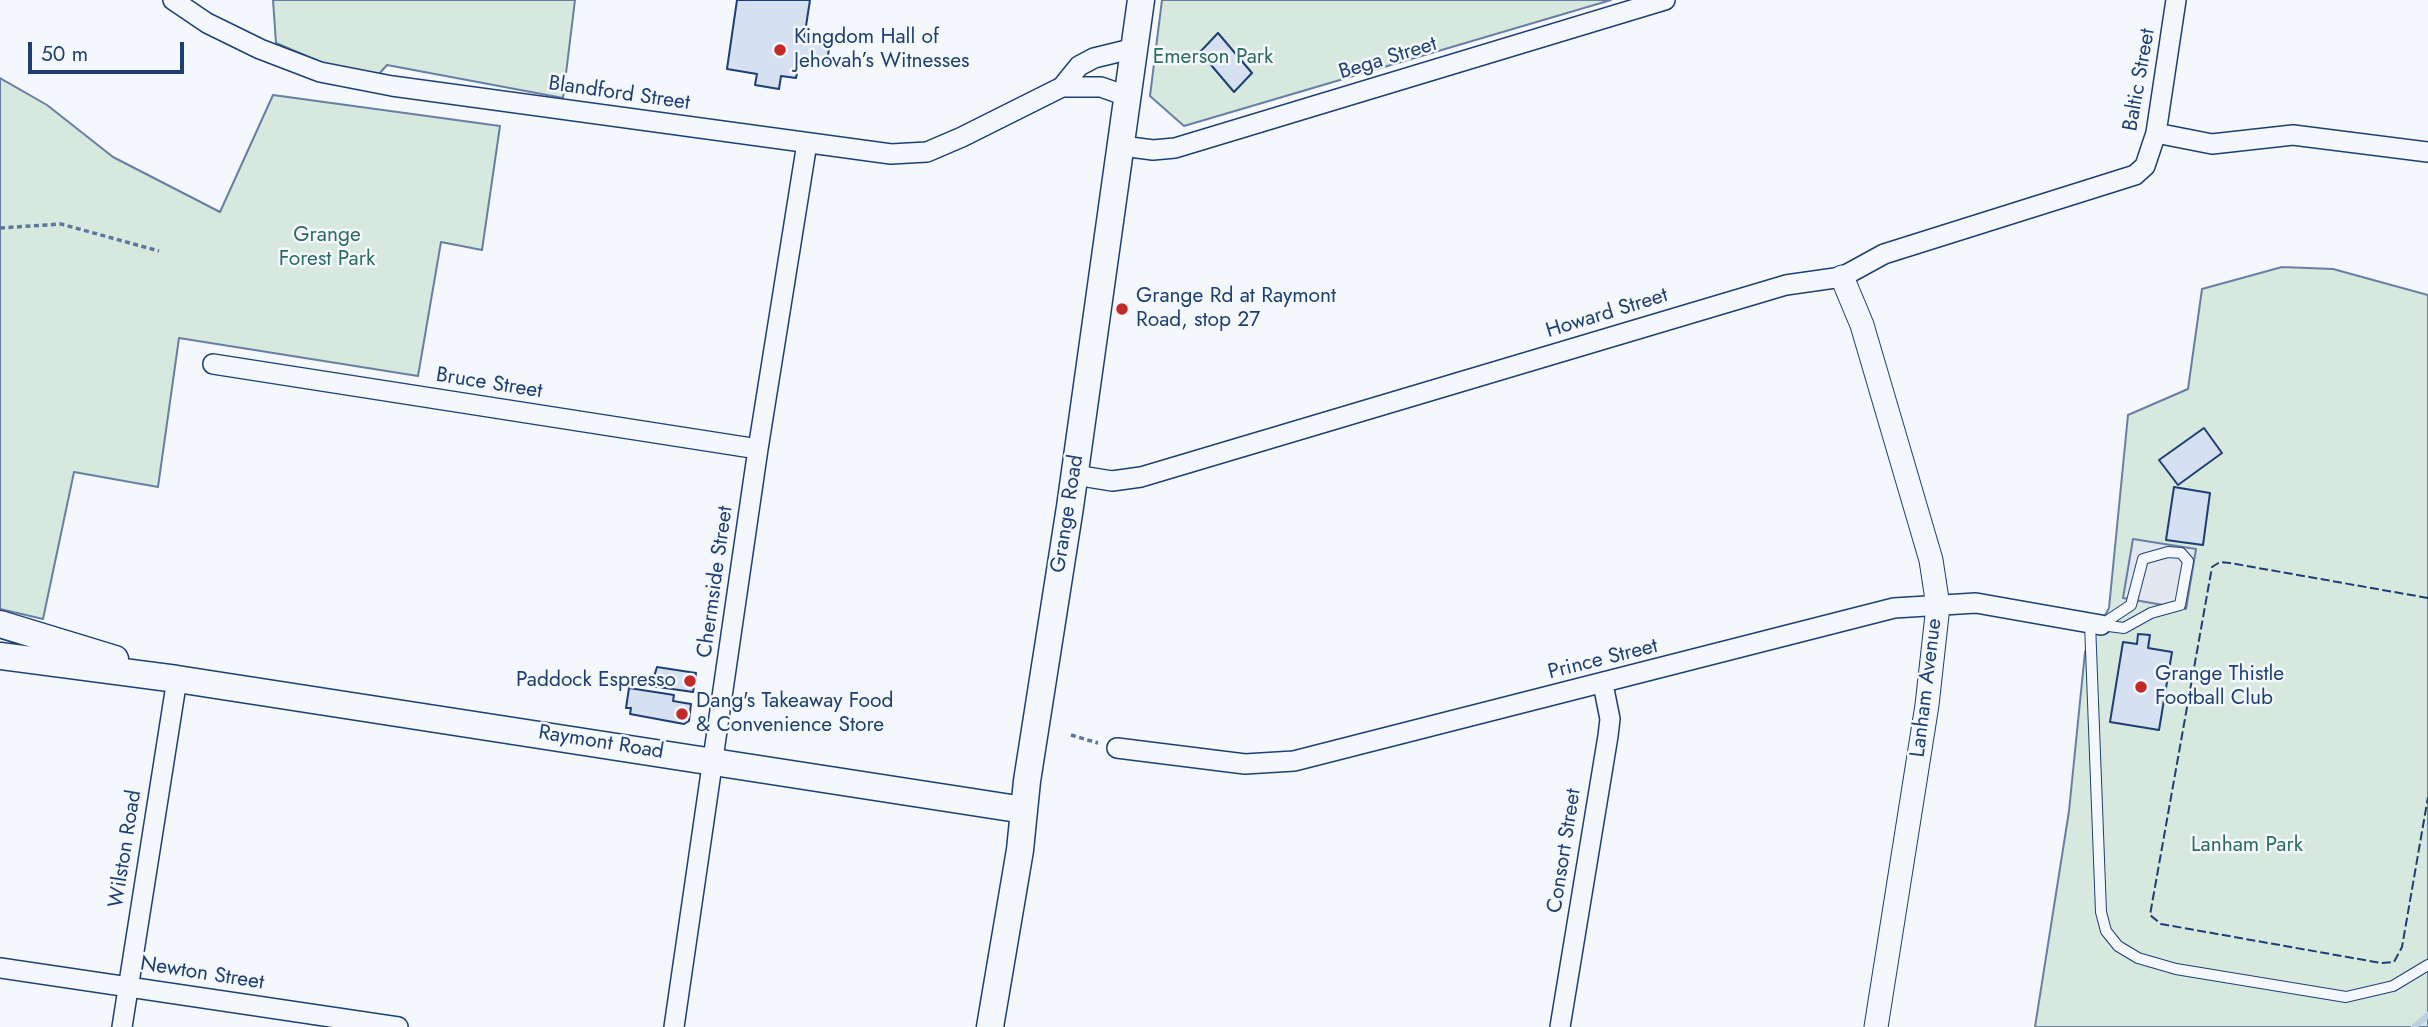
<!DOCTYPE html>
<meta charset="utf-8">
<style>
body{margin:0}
#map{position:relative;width:2428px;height:1027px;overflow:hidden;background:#f4f7fb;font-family:Jost,sans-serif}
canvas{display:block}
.scale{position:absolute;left:28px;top:42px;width:156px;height:32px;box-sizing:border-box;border:4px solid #1d3f73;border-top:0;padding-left:9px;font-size:21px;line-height:24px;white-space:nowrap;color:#1d3f73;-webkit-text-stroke:5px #f4f7fb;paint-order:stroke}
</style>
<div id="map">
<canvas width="2428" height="1027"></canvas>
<div class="scale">50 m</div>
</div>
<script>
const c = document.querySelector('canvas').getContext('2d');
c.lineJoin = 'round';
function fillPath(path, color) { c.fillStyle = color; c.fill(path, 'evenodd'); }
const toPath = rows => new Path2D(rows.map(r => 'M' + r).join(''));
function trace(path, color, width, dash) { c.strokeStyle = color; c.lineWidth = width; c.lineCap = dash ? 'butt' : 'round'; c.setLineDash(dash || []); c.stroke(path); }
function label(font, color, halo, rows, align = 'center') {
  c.font = font + ' Jost,sans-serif'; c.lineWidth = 5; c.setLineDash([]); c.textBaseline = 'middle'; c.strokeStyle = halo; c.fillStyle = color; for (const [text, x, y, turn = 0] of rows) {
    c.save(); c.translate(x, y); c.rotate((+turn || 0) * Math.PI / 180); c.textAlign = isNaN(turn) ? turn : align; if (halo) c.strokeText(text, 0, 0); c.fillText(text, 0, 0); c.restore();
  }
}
const green = toPath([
 [273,0,575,0,563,98,387,65,378,75,328,65,276,43,273,0],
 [1162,0,1611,0,1184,126,1150,96,1162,0],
 [0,78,47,105,113,157,220,212,273,95,500,126,482,250,441,242,418,376,179,338,158,487,74,472,43,619,0,609,0,78],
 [2282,267,2333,269,2428,295,2428,1027,2035,1027,2069,811,2085,652,2109,608,2128,415,2188,389,2202,289,2282,267]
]);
fillPath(green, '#d7e8df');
trace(green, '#687fa3', 2);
const parking = toPath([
 [2133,539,2196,549,2186,609,2123,598,2133,539]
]);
fillPath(parking, '#e3e8f0');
trace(parking, '#687fa3', 2);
trace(toPath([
 [2414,1027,2428,1015]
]), '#bed0e5', 6);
const building = toPath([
 [737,0,810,0,804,39,830,43,827,61,800,57,796,78,781,76,779,89,755,85,757,74,727,69,737,0],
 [1218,33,1252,73,1234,92,1200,52,1218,33],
 [2204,428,2222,453,2178,485,2159,460,2204,428],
 [2174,487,2210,493,2203,545,2166,540,2174,487],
 [2138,634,2150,635,2148,648,2172,652,2159,730,2110,722,2123,642,2137,644,2138,634],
 [657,667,696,673,693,692,651,686,657,667],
 [629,688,674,695,673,701,691,704,689,721,684,724,630,714,631,708,626,708,629,688]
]);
fillPath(building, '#d5e0f0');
trace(building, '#1d3f73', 2);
const service = toPath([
 [2168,552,2181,553,2188,561,2180,605,2151,613,2124,628,2101,625,2131,605,2143,559,2168,552],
 [2090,623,2101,912,2106,931,2118,946,2138,958,2176,969,2346,997,2393,986,2428,965]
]);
const minor = toPath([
 [173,0,207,23,260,49,320,72,392,86,891,154,927,152,962,137,1062,87,1079,66,1094,58,1135,48],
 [1062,87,1101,87,1129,97],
 [2156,133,2212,144,2293,135,2428,152],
 [1122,146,1153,150,1175,148,1665,0],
 [213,364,758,449],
 [1075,475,1112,481,1141,477,1786,285,1842,277,1884,254,2135,175,2145,166,2156,133,2176,0],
 [1117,748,1245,764,1294,761,1894,608,1976,603,2101,625],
 [0,968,398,1027],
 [122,1027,177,679],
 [674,1027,758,449,807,143],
 [1560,1027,1608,736,1610,719,1603,684]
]);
const tertiary = toPath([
 [1842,277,1862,325,1931,560,1938,606,1927,705,1876,1027]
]);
const secondary = toPath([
 [0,624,115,659],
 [0,656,177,679,1024,810],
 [990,1027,1020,850,1027,781,1070,507,1141,0]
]);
trace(service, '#1d3f73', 12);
trace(minor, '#1d3f73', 22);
trace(tertiary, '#1d3f73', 25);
trace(secondary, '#1d3f73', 29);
trace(toPath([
 [0,228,61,224,159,251],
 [1071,735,1098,743]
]), '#5e769c', 3.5, [5, 3.5]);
trace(service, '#f4f7fb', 10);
trace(minor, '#f4f7fb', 19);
trace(tertiary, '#f4f7fb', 23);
trace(secondary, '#f4f7fb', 26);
trace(toPath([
 [2428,598,2230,563,2220,562,2212,567,2150,915,2161,924,2381,963,2394,962,2402,947,2428,797]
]), '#1d3f73', 2, [9, 3.5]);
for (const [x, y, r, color] of [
 [780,50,7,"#c62828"],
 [1122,309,7,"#c62828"],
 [690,681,7,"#c62828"],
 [2141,687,7,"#c62828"],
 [682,714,7,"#c62828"]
]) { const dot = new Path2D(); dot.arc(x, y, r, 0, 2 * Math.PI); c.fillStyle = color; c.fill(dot); trace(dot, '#f4f7fb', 2.5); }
label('21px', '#1d3f73', '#f4f7fb', [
 ["Kingdom Hall of",794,38],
 ["Jehovah’s Witnesses",794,62],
 ["Grange Rd at Raymont",1136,297],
 ["Road, stop 27",1136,321],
 ["Grange Thistle",2155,675],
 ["Football Club",2155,699],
 ["Paddock Espresso",676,681,"right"],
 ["Dang's Takeaway Food",696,702],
 ["& Convenience Store",696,726]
], 'left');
label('21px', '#2c6c60', '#f4f7fb', [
 ["Emerson Park",1213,58],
 ["Grange",327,236],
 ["Forest Park",327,260],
 ["Lanham Park",2247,846]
]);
label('21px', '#1d3f73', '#f4f7fb', [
 ["Bega Street",1388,59,-17],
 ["Baltic Street",2140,80,-80],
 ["Blandford Street",619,94,8],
 ["Howard Street",1607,314,-17],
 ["Bruce Street",489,384,9],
 ["Grange Road",1068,514,-81],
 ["Chermside Street",716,582,-82],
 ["Prince Street",1603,660,-14],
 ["Lanham Avenue",1927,688,-83],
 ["Raymont Road",601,743,9],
 ["Wilston Road",126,849,-81],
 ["Consort Street",1565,851,-81],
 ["Newton Street",202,974,9]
]);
</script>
